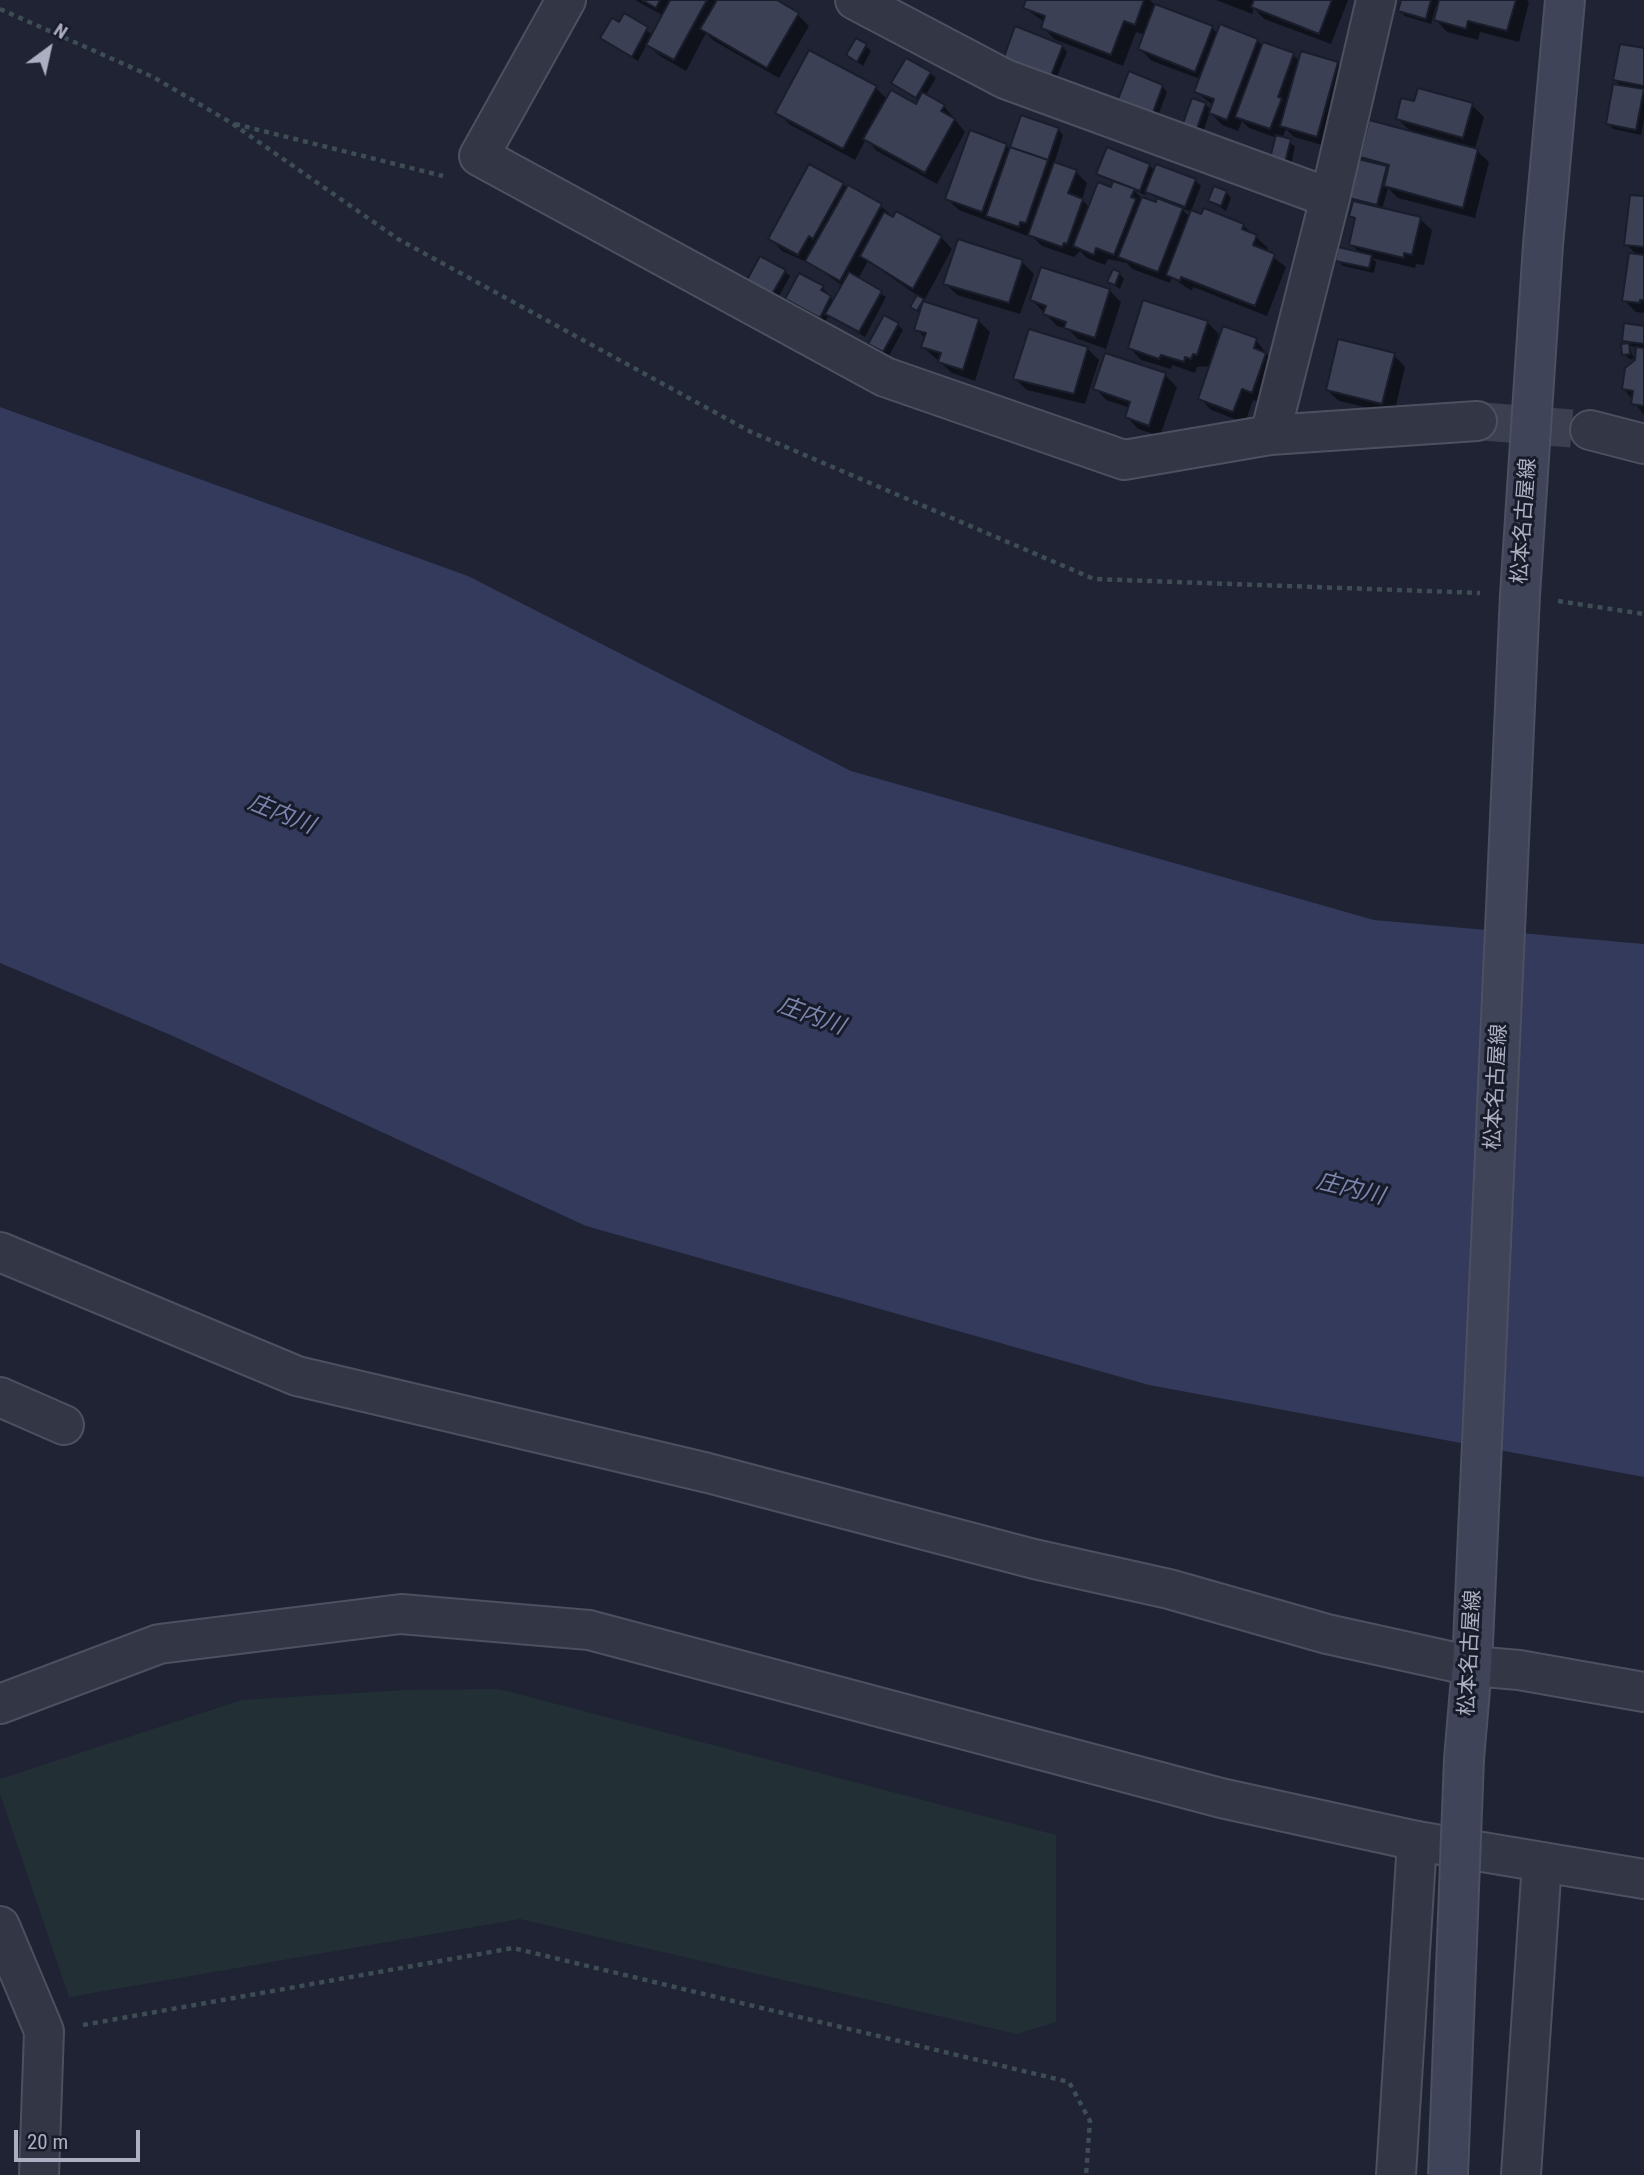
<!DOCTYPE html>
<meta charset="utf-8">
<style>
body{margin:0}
#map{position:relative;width:1644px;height:2175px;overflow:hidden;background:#1f2334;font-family:"Roboto Condensed",sans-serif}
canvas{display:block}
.north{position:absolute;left:14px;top:14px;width:70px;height:70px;-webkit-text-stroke:5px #181b29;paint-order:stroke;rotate:33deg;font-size:19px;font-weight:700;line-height:28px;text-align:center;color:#acafc2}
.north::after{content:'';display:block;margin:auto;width:24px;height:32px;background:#acafc2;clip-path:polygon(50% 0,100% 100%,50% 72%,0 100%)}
.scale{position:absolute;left:14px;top:2130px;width:126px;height:32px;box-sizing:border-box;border:4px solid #acafc2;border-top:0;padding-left:9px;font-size:21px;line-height:24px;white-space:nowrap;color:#acafc2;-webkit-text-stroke:5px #181b29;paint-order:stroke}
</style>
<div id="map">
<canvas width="1644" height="2175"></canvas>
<div class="north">N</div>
<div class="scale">20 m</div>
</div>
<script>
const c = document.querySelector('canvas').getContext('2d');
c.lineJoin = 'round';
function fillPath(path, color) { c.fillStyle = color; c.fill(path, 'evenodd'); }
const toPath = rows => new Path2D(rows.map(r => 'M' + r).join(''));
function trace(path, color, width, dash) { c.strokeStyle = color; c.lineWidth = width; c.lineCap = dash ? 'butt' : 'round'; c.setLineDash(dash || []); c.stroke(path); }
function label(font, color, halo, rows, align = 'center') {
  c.font = font + ' "Roboto Condensed","Noto Sans JP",sans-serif'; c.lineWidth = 6; c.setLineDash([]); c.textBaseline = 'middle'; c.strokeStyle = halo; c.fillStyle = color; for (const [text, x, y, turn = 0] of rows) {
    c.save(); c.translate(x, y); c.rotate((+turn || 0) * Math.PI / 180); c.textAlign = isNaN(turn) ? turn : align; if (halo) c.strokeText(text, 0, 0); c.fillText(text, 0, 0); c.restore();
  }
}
fillPath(toPath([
 [499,1689,1056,1835,1056,2022,1017,2034,520,1919,69,1997,0,1794,0,1779,242,1700,406,1690]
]), '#223036');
fillPath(toPath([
 [0,407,468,576,851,771,1374,920,1644,944,1644,1477,1149,1385,586,1226,173,1036,0,963]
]), '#333a5c');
fillPath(toPath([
 [635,0,773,0,797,14,809,26,779,78,714,41,706,33,686,71,660,56,647,44,638,61,602,38,620,24,625,15,653,35,664,16],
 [1028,0,1150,0,1156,6,1212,28,1218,34,1257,40,1263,47,1293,55,1300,61,1337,63,1349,75,1329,147,1294,137,1286,129,1282,139,1295,146,1290,170,1277,167,1277,138,1249,128,1242,121,1238,131,1222,125,1210,112,1201,138,1188,134,1205,104,1211,110,1213,105,1196,92,1200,79,1152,61,1140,49,1145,35,1136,32,1123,66,1054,39,1043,27,1044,22,1025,8],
 [1216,0,1348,0,1331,44,1264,19,1254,8,1252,14],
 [1403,0,1527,0,1529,2,1519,42,1480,32,1478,40,1447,32,1436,20,1439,7,1436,6,1431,24,1405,16,1400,11],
 [866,46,871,51,863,66,848,55],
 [1062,46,1067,52,1055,82,1010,65],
 [1644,50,1644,120,1641,135,1613,129,1608,123,1622,87,1614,79],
 [930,73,936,78,925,96,944,106,965,132,937,184,877,151,866,139,855,160,789,124,777,112,876,88,888,100,917,106,920,101,893,83],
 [1162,86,1167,92,1157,119,1119,101],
 [1415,103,1472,105,1484,117,1475,149,1489,162,1475,218,1398,198,1388,188,1382,210,1420,219,1432,230,1424,265,1416,264,1415,268,1372,258,1376,262,1374,273,1343,266,1337,260,1362,255,1351,244,1356,221,1351,216,1354,201,1351,197,1369,163,1362,156,1412,133,1398,119],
 [1058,129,1063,135,1054,164,1076,172,1087,183,1082,200,1090,208,1112,189,1114,183,1098,173,1149,165,1155,171,1195,180,1201,186,1191,211,1243,225,1268,248,1266,252,1286,267,1267,316,1193,287,1192,291,1172,278,1170,283,1132,269,1127,263,1108,259,1105,265,1087,258,1080,251,1074,257,1042,246,1031,235,1030,237,959,210,947,199,1006,146,1010,149],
 [1134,190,1145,195,1147,191,1158,199,1157,205,1143,200],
 [1181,208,1192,212,1190,217],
 [843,185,881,206,894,218,941,237,952,249,924,301,978,320,990,332,975,381,952,373,923,347,926,339,916,329,921,314,912,307,918,296,868,261,858,279,886,297,865,337,829,315,825,322,787,299,799,275,823,288,834,302,843,286,811,264,782,251,771,239],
 [1226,192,1231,198,1226,211,1210,201],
 [1644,198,1644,313,1636,312,1624,300,1638,256,1626,244],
 [1022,262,1034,274,1020,314,957,295,945,283],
 [785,271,790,276,778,298,755,285],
 [1119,273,1124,279,1120,289,1109,282],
 [1109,290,1121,302,1106,349,1078,339,1068,329,1057,326,1032,300],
 [1207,322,1219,334,1216,343,1256,340,1276,366,1264,404,1253,400,1245,423,1211,410,1200,398,1211,366,1197,367,1195,373,1172,365,1171,369,1141,360,1130,348],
 [898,325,903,330,889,356,871,344],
 [1644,327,1644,415,1624,389,1636,362,1638,347,1629,346,1634,359,1629,359,1624,354,1628,345,1624,340],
 [1087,348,1099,360,1085,404,1027,390,1015,379],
 [1394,355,1405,367,1394,414,1339,401,1327,390],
 [1165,375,1177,387,1160,436,1138,429,1127,417,1130,408,1106,400,1095,388]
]), '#0007');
const building = toPath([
 [642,0,660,0,656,8,642,0],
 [670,0,707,0,674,60,646,45,670,0],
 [717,0,777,0,799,13,767,68,700,29,717,0],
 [1026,0,1144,0,1135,25,1124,21,1111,55,1041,28,1045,16,1023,8,1026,0],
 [1254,0,1332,0,1319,34,1251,7,1254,0],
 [1401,0,1431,0,1426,19,1398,11,1401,0],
 [1439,0,1516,0,1507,31,1468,21,1466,29,1434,20,1439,0],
 [1155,4,1213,26,1195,72,1138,49,1155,4],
 [624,13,648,27,632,57,600,38,612,18,619,22,624,13],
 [1220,24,1258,39,1227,120,1209,113,1214,99,1194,92,1220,24],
 [1015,26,1063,45,1050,78,1003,60,1015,26],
 [856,38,867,44,857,62,846,55,856,38],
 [1263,42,1294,53,1278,97,1282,98,1270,129,1235,117,1263,42],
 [1620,44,1644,48,1644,86,1613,80,1620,44],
 [809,50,877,86,843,149,775,113,809,50],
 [1301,51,1338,62,1317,137,1280,126,1301,51],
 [906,58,931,72,916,98,891,83,906,58],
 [1129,71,1163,85,1152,115,1117,102,1129,71],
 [1613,84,1644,89,1636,130,1606,124,1613,84],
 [1418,88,1473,103,1463,138,1396,119,1401,98,1414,101,1418,88],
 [891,90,916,104,922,92,945,105,941,111,955,119,925,173,863,139,891,90],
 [1192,98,1206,103,1195,134,1181,129,1192,98],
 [1021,115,1059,128,1048,160,1010,147,1021,115],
 [1369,120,1478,149,1463,208,1384,186,1389,165,1360,157,1369,120],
 [970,130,1007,144,982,212,945,199,970,130],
 [1276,135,1291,139,1284,166,1269,162,1276,135],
 [1010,147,1048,160,1026,223,1020,222,1019,227,986,216,1010,147],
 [1107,147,1150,164,1140,191,1096,174,1107,147],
 [1358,159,1387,166,1377,205,1349,198,1358,159],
 [1054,162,1077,170,1068,193,1083,199,1067,244,1064,243,1062,247,1028,235,1054,162],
 [809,164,844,183,813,239,809,236,798,255,768,239,809,164],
 [1156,164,1196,179,1185,207,1145,192,1156,164],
 [1113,181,1135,189,1131,197,1136,199,1114,255,1096,248,1094,255,1073,246,1098,182,1111,187,1113,181],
 [848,185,882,204,840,281,805,261,848,185],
 [1214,186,1227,191,1221,206,1208,201,1214,186],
 [1630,195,1644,196,1644,247,1624,245,1630,195],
 [1142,197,1156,202,1157,198,1183,208,1158,272,1118,257,1142,197],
 [1353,201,1421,217,1412,255,1404,253,1404,258,1349,245,1355,218,1349,216,1353,201],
 [1204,208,1244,224,1242,229,1257,235,1253,245,1275,254,1255,306,1181,277,1180,281,1166,275,1191,210,1201,214,1204,208],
 [896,211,942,236,913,289,860,256,884,212,893,217,896,211],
 [958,239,1023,260,1009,303,943,284,958,239],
 [1338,247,1372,255,1369,268,1335,261,1338,247],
 [1629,253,1644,255,1644,300,1640,300,1640,303,1622,301,1629,253],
 [760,256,786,270,772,294,747,280,760,256],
 [1041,267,1110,289,1095,338,1064,328,1066,322,1043,314,1046,306,1030,300,1041,267],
 [1113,269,1120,272,1115,285,1107,282,1113,269],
 [849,272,882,291,859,332,825,314,849,272],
 [799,273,824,286,821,290,831,296,820,318,785,299,799,273],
 [917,295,924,299,917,311,910,307,917,295],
 [1143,300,1208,321,1197,355,1193,354,1191,359,1185,357,1184,362,1161,355,1159,359,1128,348,1143,300],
 [923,301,979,319,963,370,938,362,941,353,921,347,926,333,914,330,923,301],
 [884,315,899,323,883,352,868,344,884,315],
 [1624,323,1644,326,1644,344,1622,341,1624,323],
 [1223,326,1257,338,1254,348,1266,353,1252,393,1242,389,1233,412,1198,399,1223,326],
 [1029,329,1088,347,1074,394,1013,379,1029,329],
 [1338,339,1395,353,1382,404,1326,390,1338,339],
 [1629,343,1630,354,1622,355,1621,344,1629,343],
 [1636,347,1644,348,1644,406,1631,404,1633,391,1622,389,1625,368,1635,360,1636,347],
 [1105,353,1166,373,1149,426,1125,417,1130,402,1093,389,1105,353]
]);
fillPath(building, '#3b4055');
trace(building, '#1a1d2b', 2);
trace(toPath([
 [1477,421,1590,430]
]), '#3b3f50', 38, [38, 19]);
const minor = toPath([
 [566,0,479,156,885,377,1124,460,1270,435,1477,421],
 [855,0,1005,79,1330,198],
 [1590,430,1644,444],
 [1270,435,1330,198,1376,0],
 [0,1252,297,1376,708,1473,1034,1559,1169,1589,1327,1634,1472,1666,1519,1670,1644,1692],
 [0,1397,64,1425],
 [0,1926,44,2031,39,2175],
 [1396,2175,1417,1841],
 [1521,2175,1542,1862]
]);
const tertiary = toPath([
 [0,1704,159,1644,401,1614,589,1630,1221,1798,1417,1841,1644,1879]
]);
const secondary = toPath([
 [1464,1759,1472,1666,1520,595,1543,245,1565,0]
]);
trace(minor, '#4d5060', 42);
trace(tertiary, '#4d5060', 42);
trace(secondary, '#4d5060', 42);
trace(toPath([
 [0,9,153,77,230,122,398,239,751,432,1094,579,1480,593],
 [235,124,443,176],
 [1558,601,1644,614],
 [83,2025,513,1948,1069,2082,1090,2121,1086,2175]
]), '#3e4c53', 4.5, [5, 5]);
trace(minor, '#323645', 38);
trace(tertiary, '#323645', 38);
trace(secondary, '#404458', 38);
const secondaryBridge = toPath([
 [1448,2175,1464,1759]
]);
trace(secondaryBridge, '#4d5060', 42, []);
trace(secondaryBridge, '#404458', 38);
label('21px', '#acafc2', '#181b29', [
 ["松本名古屋線",1525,521,-86],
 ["松本名古屋線",1497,1087,-87],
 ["松本名古屋線",1471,1653,-87]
]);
label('italic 23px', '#7c86af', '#181b29', [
 ["庄内川",281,815,22],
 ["庄内川",811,1017,20],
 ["庄内川",1350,1190,14]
]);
</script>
